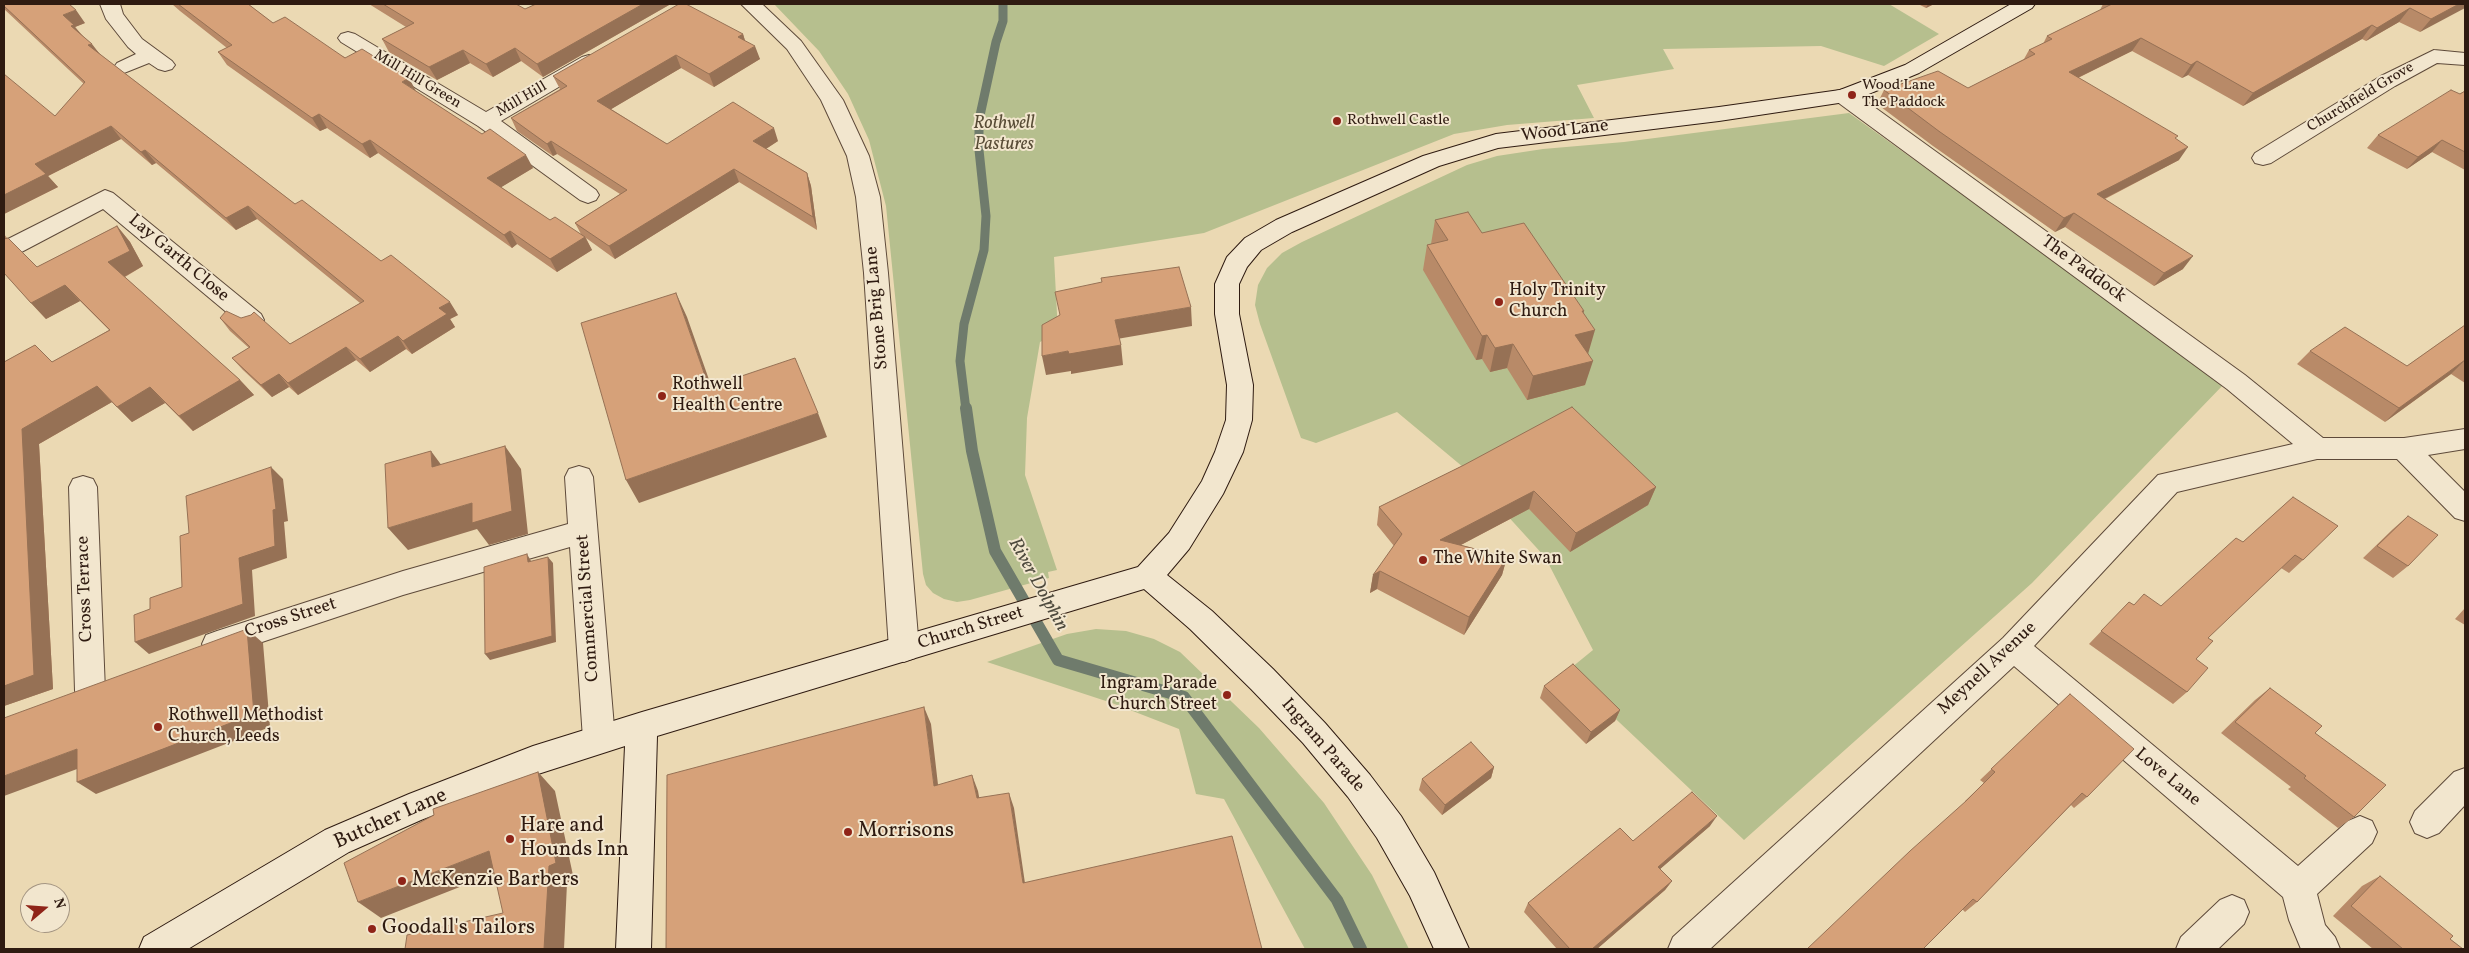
<!DOCTYPE html>
<style>
body{margin:0}
#map{position:relative;width:2469px;height:953px;overflow:hidden;background:#ebd9b3;font-family:Vollkorn,serif}
canvas{display:block}
.frame{position:absolute;inset:0;border:5px solid #2f1b11;pointer-events:none}
.north{position:absolute;left:20px;top:883px;width:50px;height:50px;box-sizing:border-box;background:#f2e6ce;border:1px solid #a49582;border-radius:50%;rotate:72deg;font-size:14px;font-weight:700;line-height:20px;text-align:center;color:#2f1b11}
.north::after{content:'';display:block;margin:auto;width:18px;height:22px;background:#8f2418;clip-path:polygon(50% 0,100% 100%,50% 72%,0 100%)}
</style>
<div id="map">
<canvas width="2469" height="953"></canvas>
<div class="frame"></div>
<div class="north">N</div>
</div>
<script>
const c = document.querySelector('canvas').getContext('2d');
c.lineJoin = 'round';
function fillPath(path, color) { c.fillStyle = color; c.fill(path, 'evenodd'); }
const toPath = rows => new Path2D(rows.map(r => 'M' + r).join(''));
function trace(path, color, width, dash) { c.strokeStyle = color; c.lineWidth = width; c.lineCap = dash ? 'butt' : 'round'; c.setLineDash(dash || []); c.stroke(path); }
function label(font, color, halo, rows, align = 'center') {
  c.font = font + ' Vollkorn,serif'; c.lineWidth = 4; c.setLineDash([]); c.textBaseline = 'middle'; c.strokeStyle = halo; c.fillStyle = color; for (const [text, x, y, turn = 0] of rows) {
    c.save(); c.translate(x, y); c.rotate((+turn || 0) * Math.PI / 180); c.textAlign = isNaN(turn) ? turn : align; if (halo) c.strokeText(text, 0, 0); c.fillText(text, 0, 0); c.restore();
  }
}
fillPath(toPath([
 [774,4,1889,4,1939,34,1884,66,1821,46,1663,49,1674,69,1577,85,1594,118,1507,125,1454,134,1204,233,1054,257,1058,333,1040,342,1027,418,1025,475,1057,570,1048,572,1049,578,970,600,957,602,944,599,933,593,926,585,923,574,886,206,869,140,848,94,819,51],
 [1849,113,2225,383,2032,583,1744,840,1566,672,1593,650,1545,557,1463,467,1397,412,1316,443,1301,438,1260,324,1255,305,1258,285,1267,268,1282,253,1302,242,1467,165,1497,156,1543,149,1624,142],
 [1096,629,1126,631,1154,639,1180,652,1259,728,1324,803,1372,875,1409,949,1305,949,1224,799,1196,794,1179,729,1112,703,987,662,1067,634]
]), '#b6bf8e');
trace(toPath([
 [966,410,960,361,964,324,984,250,986,216,979,150,979,120,996,42,1003,21,1003,4]
]), '#6f7b6c', 9);
trace(toPath([
 [966,408,972,451,995,551,1058,660,1184,697,1337,900,1361,949]
]), '#6f7b6c', 12);
const street = toPath([
 [100,4,120,4,123,14,142,39,172,61,175,65,172,69,165,71,158,69,149,63,124,73,117,71,114,67,117,63,136,54,128,47,106,19,100,4],
 [741,4,762,4,801,41,843,100,869,156,880,197,888,273,919,649,915,658,904,662,893,658,889,649,864,273,856,197,847,156,821,100,787,49,741,4],
 [348,32,355,34,486,112,582,57,589,55,596,57,599,61,596,65,501,121,596,190,599,195,596,200,588,203,580,200,478,126,341,42,338,38,341,34,348,32],
 [2434,50,2465,53,2465,65,2437,63,2395,86,2271,163,2263,165,2255,163,2252,158,2255,153,2381,76,2434,50],
 [1844,89,1852,91,2245,375,2323,438,2404,438,2465,429,2465,449,2428,455,2465,492,2465,521,2455,518,2397,459,2317,459,2177,492,2034,646,2298,866,2348,821,2360,816,2372,821,2377,832,2372,843,2317,894,2325,925,2335,937,2340,949,2301,949,2289,920,2283,897,2014,666,1710,949,1668,949,1673,937,2003,638,2158,475,2293,444,2227,389,1836,101,1833,96,1836,91,1844,89],
 [105,190,113,193,261,314,264,320,261,326,252,329,243,326,103,209,12,257,4,259,4,241,105,190],
 [579,466,589,469,593,477,615,739,610,749,599,753,588,749,583,739,570,547,403,595,217,657,206,653,202,644,206,635,217,631,403,571,568,524,565,477,569,469,579,466],
 [83,476,93,479,97,487,105,691,101,701,90,705,79,701,75,691,69,487,73,479,83,476],
 [2465,768,2465,805,2439,833,2427,838,2415,833,2410,822,2415,811,2454,772,2465,768],
 [2232,895,2244,900,2249,912,2244,924,2218,949,2176,949,2181,937,2220,900,2232,895]
]);
const secondary = toPath([
 [2011,4,2035,4,2032,8,1919,73,1852,101,1719,121,1498,148,1439,166,1292,232,1261,250,1247,267,1239,284,1239,314,1253,385,1252,420,1243,452,1223,494,1189,549,1167,575,1212,611,1273,669,1325,723,1370,775,1401,816,1434,872,1469,949,1434,949,1410,896,1377,838,1348,797,1303,743,1251,689,1190,629,1144,589,657,736,651,949,616,949,625,746,535,775,421,820,349,852,188,949,139,949,144,937,325,830,409,794,533,746,642,712,1138,567,1169,533,1202,481,1215,452,1226,420,1227,385,1215,314,1215,284,1227,257,1245,238,1276,220,1423,156,1496,134,1719,107,1840,90,1905,65,2011,4]
]);
trace(street, '#5e4a3a', 2);
trace(secondary, '#2f1b11', 2);
fillPath(street, '#f2e6ce');
fillPath(secondary, '#f2e6ce');
fillPath(toPath([
 [4,4,85,23,75,27,82,35,101,55,295,204,381,261,458,315,450,319,455,327,412,354,406,349,370,372,356,360,298,395,289,387,272,397,243,370,232,358,249,348,230,331,220,318,290,344,360,303,257,219,236,230,156,163,152,165,121,139,48,176,58,187,4,214,55,116,84,84,4,9],
 [172,4,248,4,273,23,416,91,533,168,501,187,550,220,581,234,575,223,620,194,557,154,553,156,517,131,511,118,560,89,553,76,743,34,745,41,760,59,714,87,681,68,611,109,667,144,778,141,766,149,807,173,811,186,817,230,739,182,615,259,586,238,592,250,557,272,517,244,512,248,378,153,370,158,327,128,320,131,227,65,218,52,227,48,180,11],
 [369,4,516,4,525,9,536,4,668,4,669,5,543,77,521,61,493,77,470,63,437,80,389,52,382,39,406,27],
 [1918,4,1934,4,1926,8],
 [2103,4,2465,4,2420,32,2399,22,2366,41,2362,39,2243,106,2188,75,2182,78,2132,51,2078,78,2176,139,2179,160,2105,199,2183,269,2154,286,2065,227,2055,232,1933,146,1877,104,1884,90,1968,88,2024,59,2029,50,2043,44,2047,36,2100,10],
 [2465,91,2465,170,2432,152,2407,169,2367,148,2378,135],
 [1435,220,1482,233,1583,314,1588,354,1585,385,1527,400,1507,368,1490,372,1482,359,1476,360,1423,270,1427,245,1431,244],
 [117,226,130,242,143,266,125,277,240,380,254,395,193,431,165,403,132,422,112,402,39,444,53,689,4,706,4,362,35,345,52,362,109,330,80,301,46,319,31,303,4,273,4,234,7,238,6,238,8,238,37,267],
 [2465,325,2465,383,2451,374,2385,422,2297,364,2310,351,2407,366],
 [1464,465,1656,487,1648,505,1570,552,1529,509,1461,545,1507,557,1502,575,1464,635,1377,589,1370,593,1373,575,1394,546,1377,525,1379,507],
 [2293,497,2303,560,2289,573,2281,568,2208,638,2196,659,2187,692,2173,704,2089,644,2129,602,2134,605,2161,606,2243,542],
 [2408,516,2408,566,2393,578,2363,558,2393,529],
 [2465,608,2465,625,2455,619],
 [1544,686,1620,710,1615,721,1586,744,1540,698],
 [2270,688,2315,733,2354,817,2338,828,2288,789,2291,787,2221,733,2255,700],
 [2070,694,2087,797,2074,808,2071,805,1977,902,1965,912,1963,910,1965,801,1984,783,1980,780],
 [1494,767,1491,778,1442,815,1419,790,1422,779],
 [1710,826,1660,869,1672,881,1665,890,1597,949,1557,949,1524,912,1528,903,1633,841],
 [2380,876,2450,939,2463,949,2373,949,2333,916,2362,886]
]), '#b88a68');
fillPath(toPath([
 [643,4,668,4,669,5,543,77,537,64],
 [1928,4,1934,4,1926,8],
 [2459,4,2465,4,2465,8,2420,32,2431,19],
 [2410,8,2399,22,2366,41,2377,28],
 [76,10,85,23,75,27,84,38,81,39,63,15],
 [2372,25,2362,39,2243,106,2253,93],
 [743,34,747,47,738,37],
 [2141,38,2132,51,2061,86,2069,72],
 [92,44,102,57,88,45],
 [755,46,760,59,714,87,709,74],
 [515,48,521,61,493,77,486,64],
 [463,50,470,63,437,80,429,67],
 [676,55,681,68,603,114,597,101],
 [2197,61,2188,75,2182,78,2191,65],
 [409,78,416,91,402,82],
 [319,114,327,128,320,131,312,118],
 [111,126,121,139,48,176,58,187,4,214,4,195,35,164],
 [774,128,778,141,758,154,753,141],
 [370,140,378,153,370,158,362,144],
 [2442,140,2432,152,2407,169,2418,157],
 [551,141,557,154,553,156,547,144],
 [2188,147,2179,160,2088,207,2097,194],
 [145,150,156,163,152,165,141,152],
 [526,155,533,168,495,191,487,178],
 [734,169,739,182,615,259,609,246],
 [807,173,811,186,817,230,813,217],
 [248,206,257,219,236,230,226,218],
 [2074,213,2065,227,2055,232,2064,218],
 [117,226,130,242,143,266,122,278,108,262],
 [510,231,517,244,512,248,504,235],
 [585,237,592,250,557,272,550,259],
 [2193,256,2183,269,2154,286,2164,273],
 [65,285,80,301,46,319,31,303],
 [676,293,687,317,720,411,709,387],
 [450,302,458,315,450,319,455,327,412,354,403,341,439,308],
 [1191,307,1192,326,1117,339,1115,320],
 [1582,311,1584,311,1578,334,1595,330,1588,354,1568,359],
 [1487,335,1482,359,1476,360,1482,336],
 [398,336,406,349,370,372,360,359],
 [1513,344,1507,368,1490,372,1495,348],
 [1121,345,1123,365,1071,374,1071,371,1046,375,1042,356,1068,351],
 [346,347,356,360,298,395,288,383],
 [2465,360,2451,374,2385,422,2399,408],
 [1593,361,1585,385,1527,400,1533,376],
 [279,374,289,387,272,397,261,385],
 [240,380,254,395,193,431,179,416],
 [97,386,112,402,39,444,53,689,4,706,4,686,22,429],
 [150,387,165,403,132,422,117,407],
 [818,413,827,437,639,503,626,480],
 [505,446,521,469,528,534,489,545,477,529,408,550,388,528,472,503],
 [431,451,448,474,432,467],
 [271,467,283,479,288,521,284,522,287,558,252,570,255,616,149,654,135,642,239,558,273,510],
 [1656,487,1648,505,1570,552,1576,533],
 [1534,491,1529,509,1436,558,1440,540],
 [527,554,531,561,532,569,528,562],
 [548,557,553,563,556,642,490,660,485,654],
 [1507,557,1502,575,1464,635,1469,617],
 [1380,571,1377,589,1370,593,1373,575],
 [247,629,263,643,270,727,96,794,77,782],
 [924,707,931,724,940,802,934,786],
 [1620,710,1615,721,1586,744,1591,732],
 [77,749,96,762,4,796,4,776],
 [1494,767,1491,778,1442,815,1445,805],
 [538,772,555,791,574,880,567,883,564,949,544,949],
 [972,775,978,791,982,813,977,798],
 [1009,793,1014,808,1027,897,1023,883],
 [1717,816,1710,826,1652,876,1658,867],
 [489,851,508,868,381,918,358,902],
 [1672,881,1665,890,1597,949,1592,949]
]), '#967155');
const building = toPath([
 [4,4,69,4,76,10,63,15,74,25,71,26,92,44,88,45,295,204,302,200,381,261,391,255,450,302,439,308,447,314,403,341,398,336,360,359,346,347,288,383,279,374,261,385,232,358,250,347,220,318,226,311,241,318,251,315,254,312,290,344,364,301,248,206,226,218,145,150,141,152,111,126,35,164,46,174,4,195,4,74,55,116,85,82,4,6,4,4],
 [178,4,248,4,273,23,285,17,345,58,362,49,409,78,402,82,482,134,490,129,526,155,487,178,550,220,555,217,585,237,550,259,510,231,504,235,370,140,362,144,319,114,312,118,218,52,232,45,178,4],
 [383,4,516,4,525,9,536,4,643,4,537,64,515,48,486,64,463,50,429,67,382,39,414,23,383,4],
 [679,4,686,4,743,34,738,37,755,46,709,74,676,55,597,101,667,144,733,102,774,128,753,141,807,173,813,217,734,169,609,246,575,223,627,190,551,141,547,144,511,118,567,86,553,76,679,4],
 [2112,4,2459,4,2431,19,2410,8,2377,28,2372,25,2253,93,2197,61,2191,65,2141,38,2069,72,2178,136,2175,138,2188,147,2097,194,2193,256,2164,273,2074,213,2064,218,1940,132,1884,90,1938,71,1968,88,2035,54,2029,50,2052,39,2047,36,2112,4],
 [2451,90,2460,94,2465,91,2465,152,2442,140,2418,157,2378,135,2451,90],
 [1468,212,1482,233,1524,223,1584,311,1582,311,1595,330,1575,335,1593,361,1533,376,1513,344,1495,348,1487,335,1482,336,1427,245,1448,240,1435,220,1468,212],
 [117,226,130,251,108,262,240,380,179,416,150,387,117,407,97,386,22,429,34,675,4,686,4,362,35,345,52,362,110,330,65,285,31,303,4,273,4,239,8,238,37,267,117,226],
 [1179,267,1191,307,1115,320,1121,345,1069,354,1068,351,1042,356,1042,325,1060,315,1055,292,1102,282,1101,278,1179,267],
 [676,293,709,387,795,358,818,413,626,480,581,323,676,293],
 [2465,325,2465,360,2399,408,2310,351,2345,327,2407,366,2465,325],
 [1572,407,1656,487,1576,533,1534,491,1440,540,1507,557,1469,617,1380,571,1373,575,1402,534,1379,507,1464,465,1572,407],
 [505,446,512,511,472,523,472,503,388,528,385,464,431,451,432,467,505,446],
 [271,467,276,509,273,510,275,546,239,558,243,604,135,642,134,615,150,609,150,598,182,587,180,536,189,533,186,496,271,467],
 [2293,497,2338,526,2303,560,2295,555,2208,638,2213,641,2196,659,2208,668,2187,692,2101,631,2129,602,2134,605,2144,594,2161,606,2236,538,2243,542,2293,497],
 [2408,516,2438,535,2408,566,2377,546,2408,516],
 [527,554,528,562,548,557,552,636,485,654,484,567,527,554],
 [247,629,254,714,77,782,77,749,4,776,4,718,247,629],
 [1573,664,1620,710,1591,732,1544,686,1573,664],
 [2270,688,2322,726,2315,733,2386,785,2354,817,2304,778,2306,776,2235,722,2270,688],
 [2070,694,2134,749,2087,797,2082,793,1977,902,1973,899,1923,949,1807,949,1910,851,1966,801,1995,772,1991,769,2070,694],
 [924,707,934,786,972,775,977,798,1009,793,1023,883,1232,836,1262,949,666,949,667,775,924,707],
 [1471,742,1494,767,1445,805,1422,779,1471,742],
 [538,772,556,863,549,866,544,949,405,949,407,935,503,913,489,851,358,902,344,863,434,815,433,809,538,772],
 [1692,792,1717,816,1658,867,1672,881,1592,949,1570,949,1528,903,1620,828,1633,841,1692,792],
 [2380,876,2453,936,2450,939,2463,949,2403,949,2351,906,2380,876]
]);
fillPath(building, '#d6a179');
trace(building, '#967155', 1);
for (const [x, y, r, color] of [
 [1852,95,5,"#8f2418"],
 [1337,121,5,"#8f2418"],
 [1499,302,5,"#8f2418"],
 [662,396,5,"#8f2418"],
 [1423,560,5,"#8f2418"],
 [1227,695,5,"#8f2418"],
 [158,727,5,"#8f2418"],
 [848,832,5,"#8f2418"],
 [510,839,5,"#8f2418"],
 [402,881,5,"#8f2418"],
 [372,929,5,"#8f2418"]
]) { const dot = new Path2D(); dot.arc(x, y, r, 0, 2 * Math.PI); c.fillStyle = color; c.fill(dot); trace(dot, '#f2e6ce', 2); }
label('15px', '#2f1b11', '#f2e6ce', [
 ["Mill Hill Green",417,80,31],
 ["Churchfield Grove",2361,98,-31],
 ["Mill Hill",522,100,-30]
]);
label('15px', '#2f1b11', '#f2e6ce', [
 ["Wood Lane",1862,86],
 ["The Paddock",1862,103],
 ["Rothwell Castle",1347,121]
], 'left');
label('italic 18px', '#584c36', '#f2e6ce', [
 ["Rothwell",1004,125],
 ["Pastures",1004,146]
]);
label('18px', '#2f1b11', '#f2e6ce', [
 ["Wood Lane",1565,132,-7],
 ["Lay Garth Close",178,259,40],
 ["The Paddock",2083,270,36],
 ["Stone Brig Lane",878,308,-95],
 ["Cross Terrace",86,589,-92],
 ["Commercial Street",589,608,-94],
 ["Cross Street",291,619,-18],
 ["Church Street",971,629,-17],
 ["Meynell Avenue",1988,669,-43],
 ["Ingram Parade",1322,746,49],
 ["Love Lane",2167,778,40]
]);
label('18px', '#2f1b11', '#f2e6ce', [
 ["Holy Trinity",1509,292],
 ["Church",1509,313],
 ["Rothwell",672,386],
 ["Health Centre",672,407],
 ["The White Swan",1433,560],
 ["Ingram Parade",1217,685,"right"],
 ["Church Street",1217,706,"right"],
 ["Rothwell Methodist",168,717],
 ["Church, Leeds",168,738]
], 'left');
label('italic 19px', '#4f4b3e', '#f2e6ce', [
 ["River Dolphin",1037,585,61]
]);
label('21px', '#2f1b11', '#f2e6ce', [
 ["Butcher Lane",391,820,-24]
]);
label('21px', '#2f1b11', '#f2e6ce', [
 ["Hare and",520,827],
 ["Hounds Inn",520,851],
 ["Morrisons",858,832],
 ["McKenzie Barbers",412,881],
 ["Goodall's Tailors",382,929]
], 'left');
</script>
